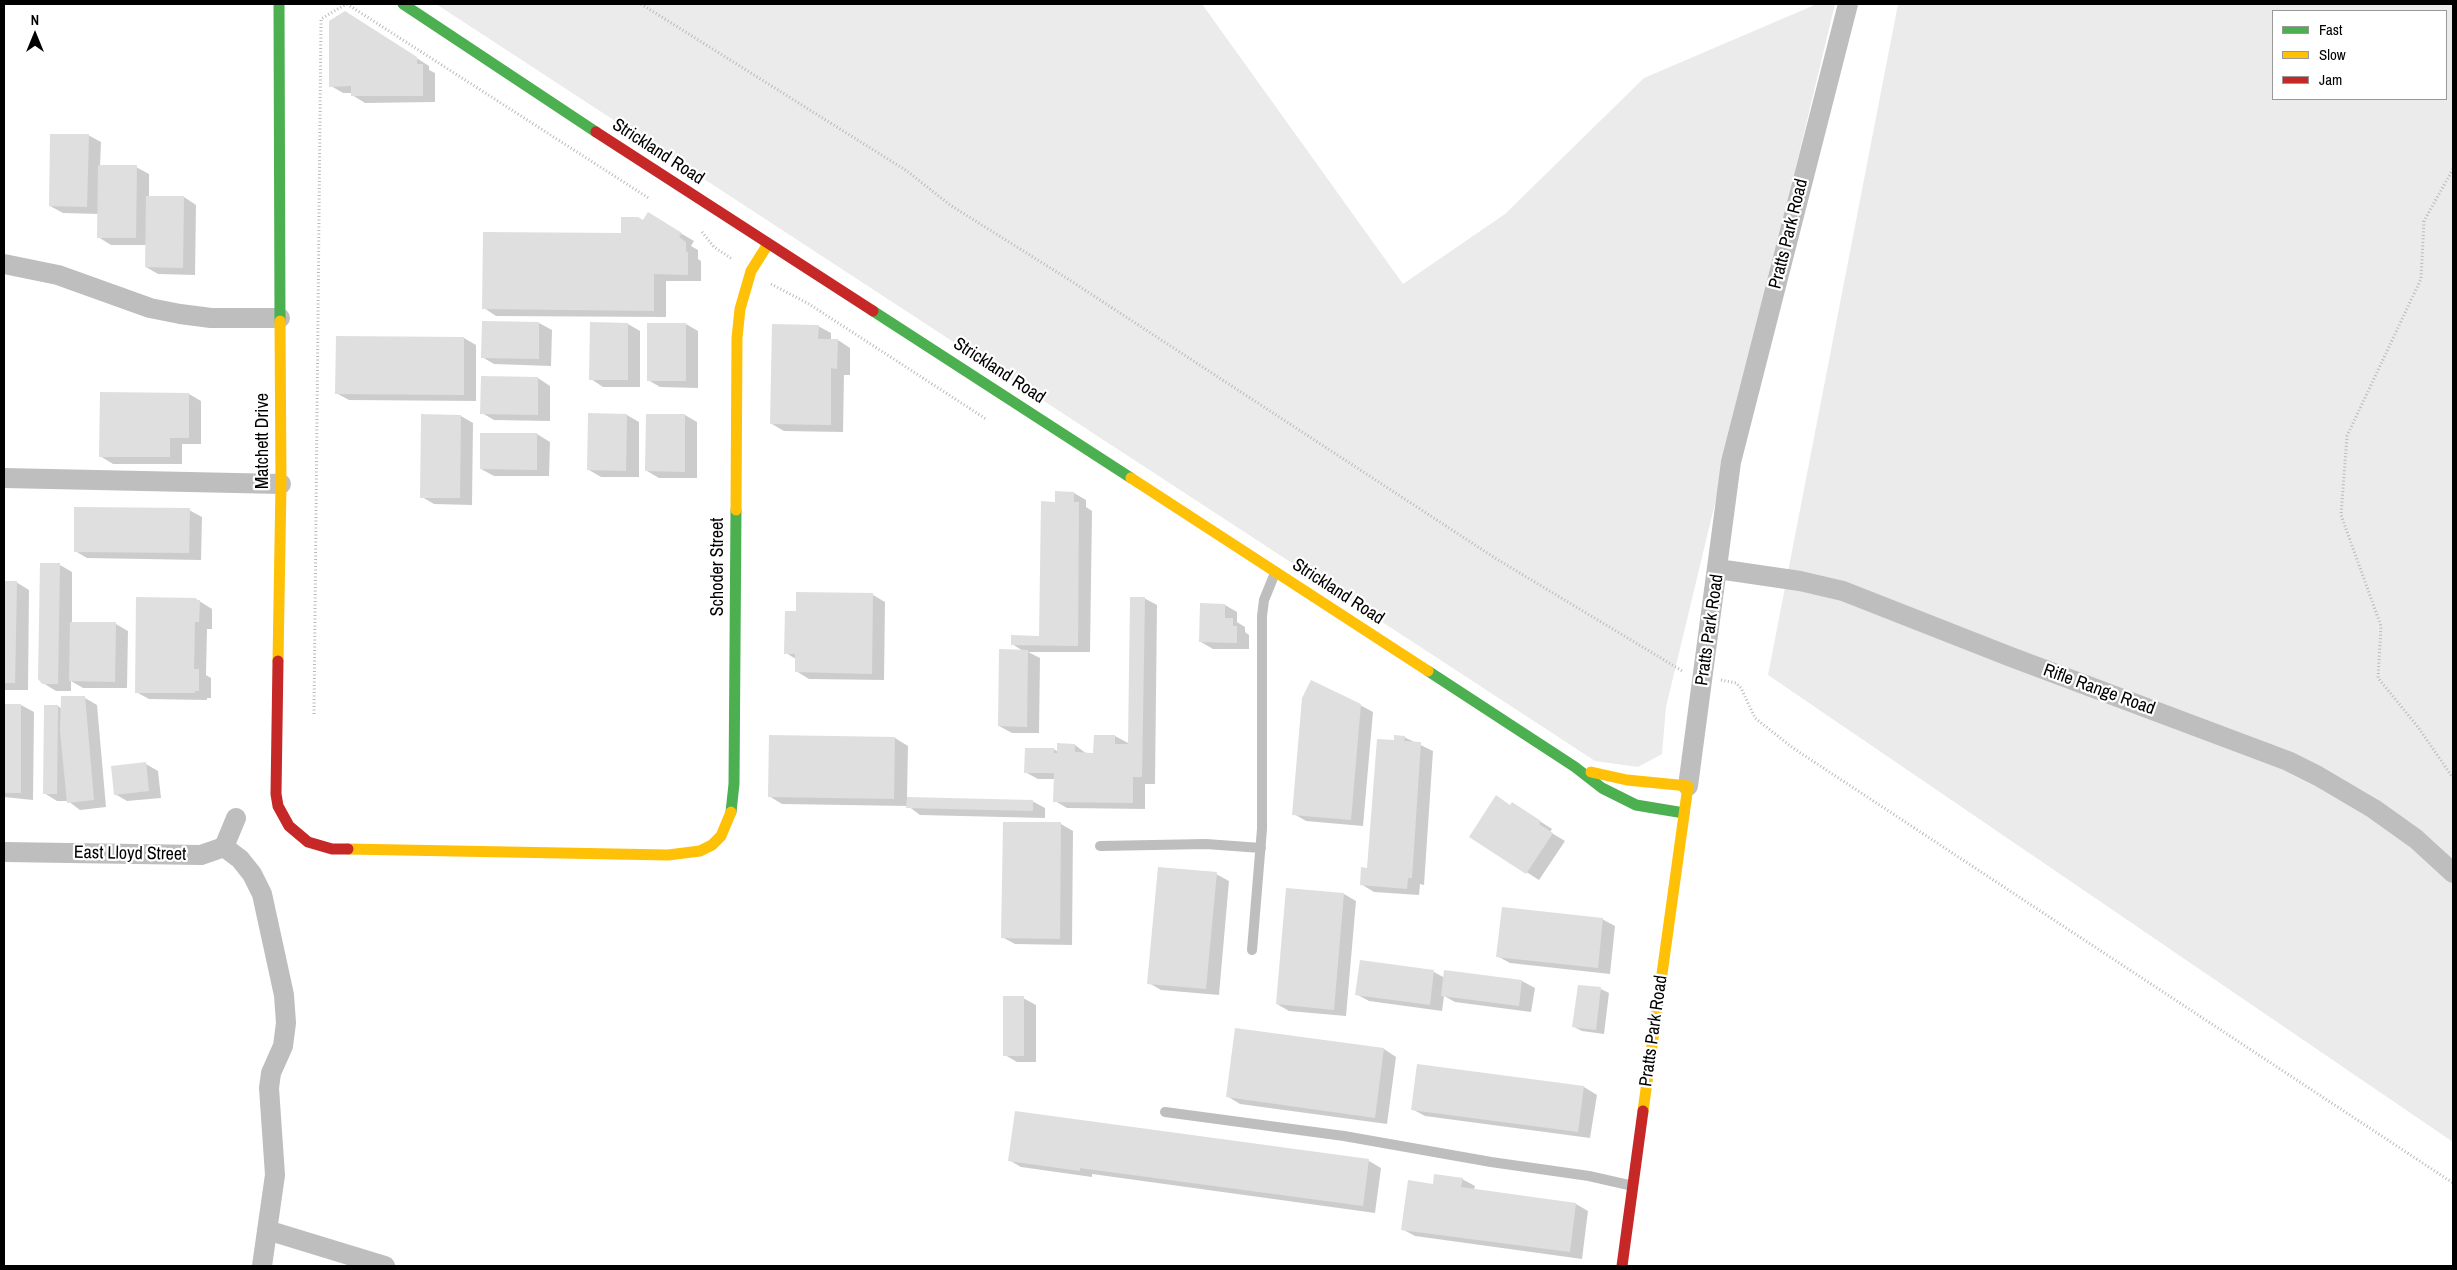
<!DOCTYPE html>
<style>
body{margin:0}
#map{position:relative;width:2457px;height:1270px;overflow:hidden;background:#fff;font-family:"Archivo Narrow",sans-serif}
canvas{display:block}
.frame{position:absolute;inset:0;border:5px solid #000;pointer-events:none}
.legend{position:absolute;left:2272px;top:10px;width:175px;height:90px;box-sizing:border-box;background:#fff;border:1px solid #999;margin:0;padding:6px 9px;list-style:none;font-size:15px;color:#000}
.legend li{display:flex;align-items:center;gap:10px;height:25px}
.legend b{width:25px;border:1px solid #999}
.north{position:absolute;left:10px;top:10px;width:50px;height:50px;-webkit-text-stroke:4px #fff;paint-order:stroke;rotate:0deg;font-size:14px;font-weight:700;line-height:20px;text-align:center;color:#000}
.north::after{content:'';display:block;margin:auto;width:18px;height:22px;background:#000;clip-path:polygon(50% 0,100% 100%,50% 72%,0 100%)}
</style>
<div id="map">
<canvas width="2457" height="1270"></canvas>
<div class="frame"></div>
<ul class="legend">
<li><b style="height:6px;background:#4caf50"></b>Fast</li>
<li><b style="height:6px;background:#ffc107"></b>Slow</li>
<li><b style="height:6px;background:#c62828"></b>Jam</li>
</ul>
<div class="north">N</div>
</div>
<script>
const c = document.querySelector('canvas').getContext('2d');
c.lineJoin = 'round';
function fillPath(path, color) { c.fillStyle = color; c.fill(path, 'evenodd'); }
const toPath = rows => new Path2D(rows.map(r => 'M' + r).join(''));
function trace(path, color, width, dash) { c.strokeStyle = color; c.lineWidth = width; c.lineCap = dash ? 'butt' : 'round'; c.setLineDash(dash || []); c.stroke(path); }
function label(font, color, halo, rows, align = 'center') {
  c.font = font + ' "Archivo Narrow",sans-serif'; c.lineWidth = 4.5; c.setLineDash([]); c.textBaseline = 'middle'; c.strokeStyle = halo; c.fillStyle = color; for (const [text, x, y, turn = 0] of rows) {
    c.save(); c.translate(x, y); c.rotate((+turn || 0) * Math.PI / 180); c.textAlign = isNaN(turn) ? turn : align; if (halo) c.strokeText(text, 0, 0); c.fillText(text, 0, 0); c.restore();
  }
}
fillPath(toPath([
 [436,4,1202,4,1403,284,1505,214,1644,78,1817,4,1835,4,1666,707,1662,754,1638,767,1595,761],
 [1898,4,2453,4,2453,1142,1768,675],
 [2273,11,2446,11,2446,99,2273,99]
]), '#ebebeb');
fillPath(toPath([
 [345,12,429,66,429,70,435,73,435,102,365,103,352,95,352,93,343,93,331,86],
 [88,135,101,142,100,166,136,167,149,174,149,197,184,197,196,205,195,275,158,274,146,267,146,245,111,245,98,237,99,214,63,213,50,206],
 [648,214,694,241,691,246,698,250,698,259,701,261,701,281,666,281,666,317,496,316,484,308,623,234,643,222],
 [483,322,539,323,552,330,551,366,494,364,482,357],
 [628,324,640,331,640,387,603,387,591,379],
 [686,324,698,331,698,388,660,387,648,380],
 [818,326,831,333,831,340,838,340,850,348,850,375,844,375,843,432,784,431,772,424],
 [464,338,476,345,476,401,349,400,336,393],
 [538,378,550,386,550,421,494,420,482,413],
 [189,394,201,401,201,444,182,444,182,464,113,464,100,456],
 [627,415,639,422,639,477,601,477,589,470],
 [685,415,697,422,697,478,659,478,647,471],
 [461,416,473,423,472,505,434,504,422,497],
 [482,434,537,434,550,442,549,476,494,476,481,469],
 [1074,493,1086,500,1086,507,1092,511,1090,652,1028,652,1040,658,1039,733,1012,733,999,726,1023,651,1012,644,1040,637,1056,503],
 [189,510,202,517,201,560,87,558,75,551],
 [60,565,72,572,72,623,116,624,128,631,127,688,83,688,71,681,71,691,56,691,43,683],
 [4,582,16,582,29,590,28,690,4,690],
 [873,595,885,602,884,680,809,679,796,671,796,659,786,653,797,612],
 [1144,598,1157,605,1155,784,1145,784,1145,809,1067,808,1055,801,1055,779,1038,779,1025,772,1054,749,1058,752,1075,745,1087,754,1095,754,1095,736,1115,736,1130,744],
 [196,599,212,609,212,629,207,629,206,675,211,678,211,698,207,698,207,700,149,699,136,692],
 [1225,605,1237,612,1237,622,1245,627,1245,632,1249,635,1249,649,1213,649,1201,642],
 [85,698,97,705,106,807,80,810,68,801,57,801,44,793,58,706,62,709],
 [5,705,21,705,34,712,33,800,4,797],
 [1360,705,1373,712,1363,826,1306,821,1294,814],
 [770,736,895,738,908,746,907,798,1032,801,1045,808,1045,818,920,815,908,806,782,804,769,796],
 [1404,737,1433,751,1424,885,1420,884,1419,895,1374,892,1361,884,1368,869,1395,742],
 [146,764,158,771,161,798,127,801,115,794],
 [1511,806,1524,811,1552,829,1550,832,1565,841,1539,880,1470,836],
 [1061,824,1073,831,1072,945,1015,944,1002,937],
 [1216,874,1229,881,1219,995,1161,990,1149,983],
 [1344,894,1356,901,1346,1016,1289,1011,1277,1004],
 [1602,919,1615,926,1610,974,1510,963,1497,956],
 [1361,961,1434,972,1445,978,1445,971,1522,981,1535,988,1531,1012,1455,1002,1444,996,1442,1011,1369,1001,1356,994],
 [1601,989,1609,993,1604,1034,1582,1031,1574,1027],
 [1023,998,1036,1005,1036,1062,1017,1062,1005,1055],
 [1384,1049,1396,1057,1387,1124,1240,1104,1227,1096],
 [1418,1066,1584,1087,1597,1095,1590,1138,1425,1116,1412,1109],
 [1009,1160,1369,1161,1381,1168,1375,1213,1092,1174,1092,1177,1021,1167],
 [1462,1179,1475,1186,1474,1190,1576,1204,1588,1211,1582,1259,1415,1236,1402,1229,1434,1185]
]), '#0003');
fillPath(toPath([
 [345,11,417,57,417,64,423,64,423,96,351,96,351,86,329,87,329,21],
 [50,134,89,134,87,207,49,206],
 [98,165,137,165,136,238,97,238],
 [146,196,184,196,183,268,145,267],
 [648,212,682,233,679,237,686,242,686,252,688,252,688,275,654,274,654,311,482,309,483,232,621,233,621,217,638,217,643,220],
 [482,321,539,322,539,359,481,358],
 [590,322,628,323,628,380,589,380],
 [647,323,686,323,686,381,647,381],
 [772,324,819,325,818,339,838,339,837,369,831,368,831,425,770,424],
 [336,336,464,337,464,395,335,394],
 [481,376,538,377,538,415,480,414],
 [100,392,189,393,189,438,170,438,170,457,99,457],
 [588,413,627,414,626,471,587,470],
 [421,414,461,415,460,498,420,498],
 [646,414,685,414,685,472,645,471],
 [480,433,537,433,537,470,480,469],
 [1055,491,1074,492,1074,502,1079,502,1078,646,1011,645,1011,635,1039,636,1041,501,1055,502],
 [74,507,190,508,189,553,74,552],
 [40,563,60,563,58,684,42,684,38,679],
 [4,581,17,581,15,683,4,683],
 [796,592,873,593,872,674,795,672,795,654,784,654,785,611,796,611],
 [136,597,196,598,196,600,200,600,199,622,195,622,194,669,199,669,199,691,195,691,195,693,135,693],
 [1130,597,1145,597,1142,777,1133,777,1133,803,1053,802,1054,773,1024,773,1025,748,1054,748,1054,753,1057,753,1057,743,1075,744,1075,752,1093,753,1094,735,1115,735,1115,744,1128,744],
 [1200,603,1225,604,1225,618,1233,618,1233,626,1237,626,1237,643,1199,642],
 [70,622,116,622,115,682,69,681],
 [999,649,1028,650,1027,727,998,726],
 [1311,680,1361,704,1351,820,1292,815,1302,698],
 [61,696,85,696,94,800,67,803,60,731],
 [4,704,21,704,21,793,4,793],
 [44,705,58,705,57,794,43,794],
 [769,735,895,737,894,799,768,797],
 [1394,735,1405,736,1404,741,1421,742,1412,878,1408,878,1407,889,1360,885,1361,867,1367,868,1377,739,1394,740],
 [146,762,149,791,114,795,111,766],
 [1496,795,1510,805,1512,802,1541,821,1539,824,1553,833,1526,874,1469,837],
 [907,797,1033,800,1033,811,906,808],
 [1003,822,1061,822,1060,939,1001,938],
 [1158,867,1217,872,1206,989,1147,984],
 [1286,888,1344,893,1334,1010,1276,1004],
 [1502,907,1603,918,1598,968,1496,957],
 [1360,960,1434,970,1430,1005,1355,995],
 [1444,970,1522,980,1519,1006,1441,996],
 [1578,985,1601,987,1596,1030,1572,1027],
 [1003,996,1024,996,1024,1056,1003,1056],
 [1235,1028,1384,1048,1375,1118,1226,1097],
 [1417,1064,1584,1086,1578,1132,1411,1110],
 [1015,1111,1369,1159,1363,1206,1080,1168,1080,1171,1008,1161],
 [1434,1174,1463,1178,1461,1187,1576,1203,1570,1252,1401,1230,1408,1180,1433,1184]
]), '#dfdfdf');
trace(toPath([
 [347,4,650,199],
 [641,4,907,171,950,205,1068,279,1495,558,1684,672],
 [2453,169,2424,221,2421,279,2347,436,2341,515,2381,626,2378,678,2418,727,2453,778],
 [702,232,714,247,732,259],
 [771,284,809,304,986,419],
 [1721,680,1736,683,1741,688,1755,718,1793,748,2453,1183],
 [314,714,321,19,346,4]
]), '#b9b9b9', 3, [1, 2.5]);
trace(toPath([
 [1100,846,1206,844,1261,848],
 [1252,950,1262,829,1262,616,1264,600,1275,573],
 [1165,1112,1344,1136,1491,1162,1589,1176,1633,1186]
]), '#bebebe', 10);
trace(toPath([
 [4,264,58,275,150,308,180,314,211,318,280,318],
 [4,478,281,484],
 [1718,569,1800,581,1843,591,2011,657,2288,761,2318,776,2374,809,2416,839,2453,873],
 [1688,786,1731,462,1848,4],
 [224,847,240,859,252,874,262,894,284,995,286,1023,283,1046,271,1073,269,1088,275,1175,262,1266],
 [4,852,201,855,224,847,236,818],
 [267,1230,385,1266]
]), '#bebebe', 20);
trace(toPath([
 [279,4,280,321],
 [403,4,596,132],
 [873,311,1131,478],
 [1428,671,1575,767,1602,788,1636,805,1684,813],
 [731,812,734,784,736,510]
]), '#4caf50', 11);
trace(toPath([
 [1131,478,1428,671],
 [736,510,737,338,740,309,751,271,768,244],
 [278,661,281,484,280,321],
 [1591,772,1627,780,1688,786,1643,1111],
 [348,849,668,855,700,851,712,845,721,836,731,812]
]), '#ffc107', 11);
trace(toPath([
 [596,132,873,311],
 [278,661,276,794,278,806,289,826,308,842,332,849,348,849],
 [1622,1266,1643,1111]
]), '#c62828', 11);
label('18px', '#000', '#fff', [
 ["Strickland Road",658,152,33],
 ["Pratts Park Road",1789,234,-76],
 ["Strickland Road",999,371,33],
 ["Matchett Drive",263,441,-90],
 ["Schoder Street",718,567,-90],
 ["Strickland Road",1338,592,33],
 ["Pratts Park Road",1710,630,-82],
 ["Rifle Range Road",2099,690,20],
 ["East Lloyd Street",130,854,1],
 ["Pratts Park Road",1654,1031,-82]
]);
</script>
